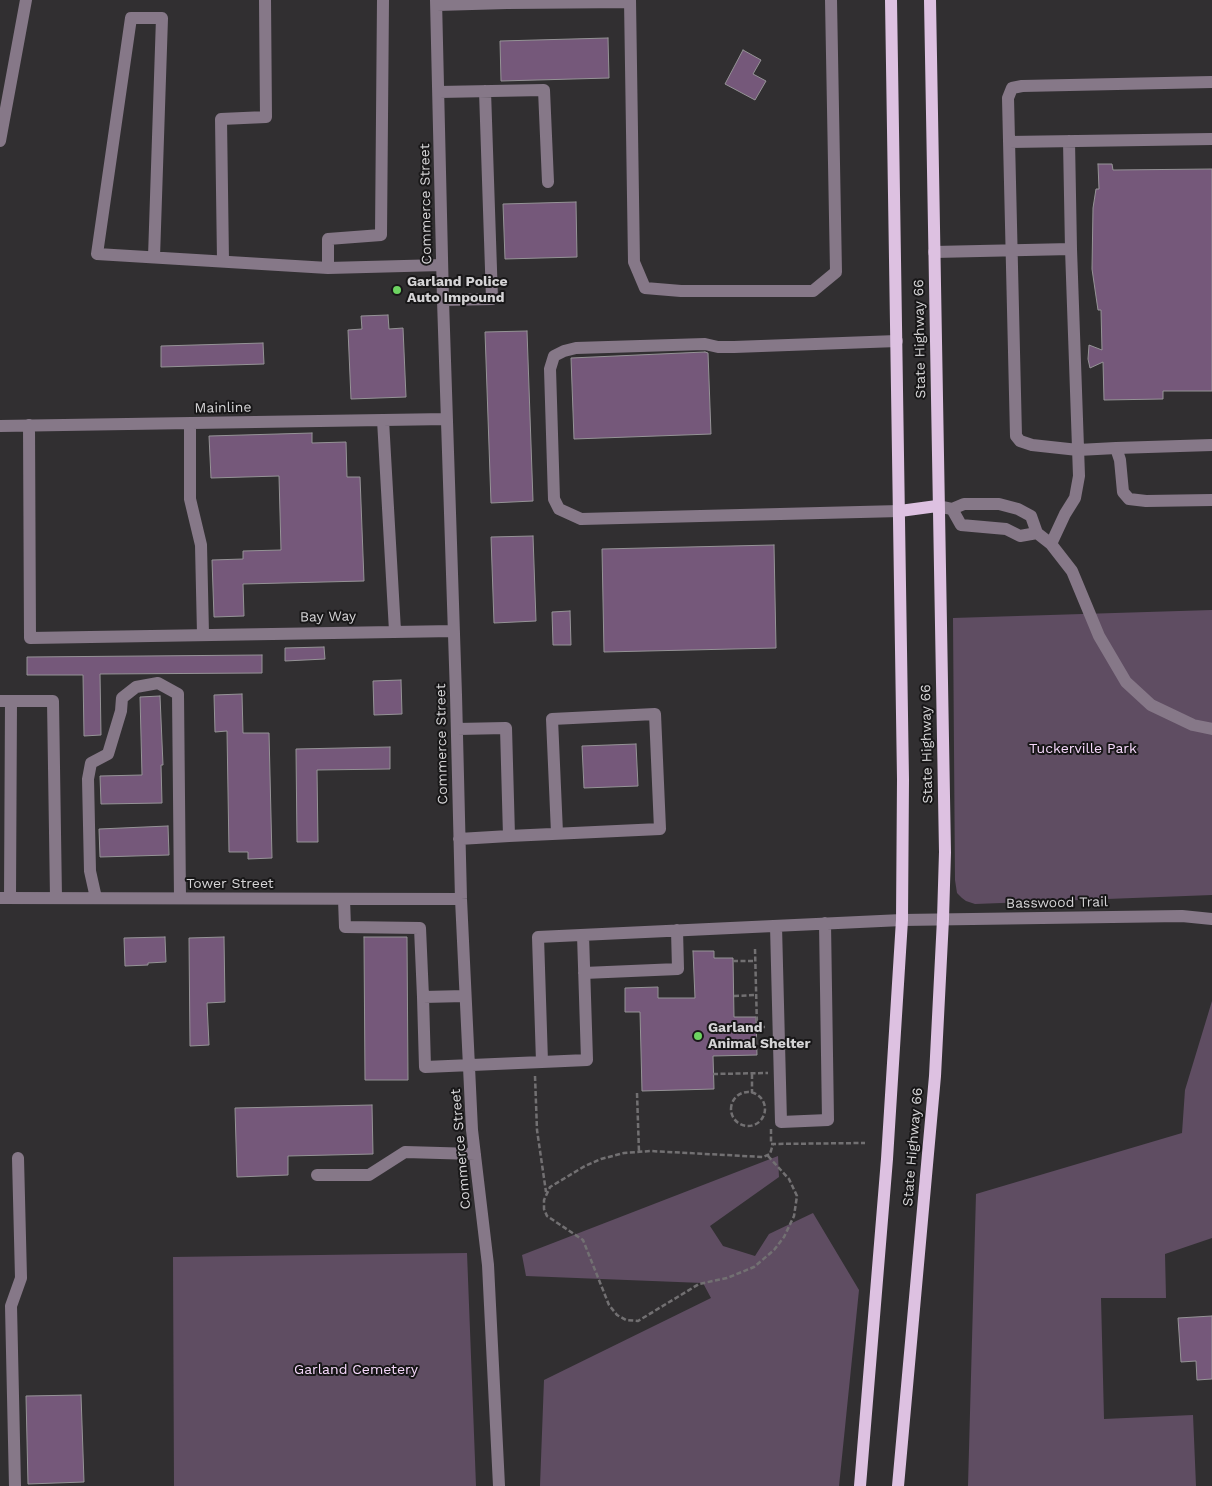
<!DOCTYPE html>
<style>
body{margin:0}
canvas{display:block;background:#312f31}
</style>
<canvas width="1212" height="1486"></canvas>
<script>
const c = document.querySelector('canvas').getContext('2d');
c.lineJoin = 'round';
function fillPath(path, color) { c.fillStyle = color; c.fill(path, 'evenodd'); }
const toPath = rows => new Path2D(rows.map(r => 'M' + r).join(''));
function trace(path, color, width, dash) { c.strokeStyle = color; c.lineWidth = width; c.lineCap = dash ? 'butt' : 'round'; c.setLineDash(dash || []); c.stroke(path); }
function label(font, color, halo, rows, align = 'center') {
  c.font = font + ' "Work Sans",sans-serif'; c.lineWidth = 4; c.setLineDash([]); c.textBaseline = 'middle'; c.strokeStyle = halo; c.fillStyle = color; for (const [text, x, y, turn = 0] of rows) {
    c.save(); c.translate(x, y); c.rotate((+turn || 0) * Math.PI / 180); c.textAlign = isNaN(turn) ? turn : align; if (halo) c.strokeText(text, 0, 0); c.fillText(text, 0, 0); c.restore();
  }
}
fillPath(toPath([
 [1212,610,1212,895,975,904,966,901,962,898,957,893,955,880,953,618],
 [1212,1001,1212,1238,1165,1254,1166,1298,1101,1298,1104,1419,1193,1415,1196,1486,968,1486,976,1194,1182,1133,1185,1090],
 [778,1156,779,1177,710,1226,723,1246,755,1256,769,1234,813,1213,859,1290,839,1486,540,1486,544,1380,711,1298,703,1283,526,1276,522,1255],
 [467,1253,476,1486,174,1486,173,1257]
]), '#5f4d62');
const building = toPath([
 [608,38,609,78,501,81,500,41,608,38],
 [743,50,761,60,753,74,766,81,755,100,725,84,743,50],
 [1098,164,1112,164,1113,170,1212,169,1212,391,1163,391,1163,399,1104,400,1103,362,1090,368,1088,359,1089,345,1102,350,1101,310,1098,310,1092,269,1093,208,1096,189,1099,189,1098,164],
 [576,202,577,257,505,259,503,204,576,202],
 [388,315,389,329,403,328,406,397,351,399,348,330,362,329,361,316,388,315],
 [527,331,533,501,491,503,485,332,527,331],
 [263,343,264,364,161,367,161,346,263,343],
 [705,352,708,353,711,434,574,439,571,358,705,352],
 [312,433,312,443,346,442,347,477,360,477,364,581,243,584,244,616,214,617,212,560,243,559,243,551,281,550,279,476,211,478,209,436,312,433],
 [533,536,536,621,494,623,491,537,533,536],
 [774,545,776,648,604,652,602,549,774,545],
 [570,611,571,645,553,645,552,612,570,611],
 [324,647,325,659,285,661,285,648,324,647],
 [262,655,262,673,100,674,101,735,84,736,83,675,27,675,27,657,262,655],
 [401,680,402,714,374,715,373,681,401,680],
 [242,694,243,733,269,733,272,858,248,859,248,852,229,852,227,731,215,732,214,695,242,694],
 [160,696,163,765,161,765,162,803,101,804,100,776,142,775,140,697,160,696],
 [636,744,638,786,584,788,582,746,636,744],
 [390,747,390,769,317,770,318,842,297,842,296,749,390,747],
 [168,826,169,855,100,857,99,829,168,826],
 [165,937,166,962,148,963,148,965,125,966,124,938,165,937],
 [224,937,225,1002,207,1003,209,1045,190,1046,189,938,224,937],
 [364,937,407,937,408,1080,365,1080,364,937],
 [693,951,714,951,714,958,733,958,734,1017,756,1017,757,1055,713,1056,714,1089,642,1091,640,1012,625,1012,625,988,658,987,658,998,695,998,693,951],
 [372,1105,373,1154,288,1156,288,1175,237,1177,235,1108,372,1105],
 [1212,1316,1212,1379,1197,1380,1196,1361,1181,1362,1178,1318,1212,1316],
 [81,1395,84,1482,28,1484,26,1396,81,1395]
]);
fillPath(building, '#75587a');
trace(building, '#959396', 1);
trace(toPath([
 [755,949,757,1027,765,1027],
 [733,961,755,961],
 [734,996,756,995],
 [713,1074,768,1073],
 [752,1074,752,1093],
 [535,1076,537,1130,546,1192],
 '731 1109a17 17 0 1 1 34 0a17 17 0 1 1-34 0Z',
 [637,1093,639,1152],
 [771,1129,771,1144,865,1143],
 [768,1156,789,1179,797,1196,794,1216,784,1237,774,1250,754,1267,727,1278,699,1284,638,1321,626,1320,617,1315,609,1305,583,1240,547,1216,544,1209,544,1200,550,1187,585,1166,601,1159,624,1153,650,1151,763,1157,770,1154,773,1144]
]), '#727072', 2.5, [5, 2.5]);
trace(toPath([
 [436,0,443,300,456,695,461,899,472,1130,488,1265,499,1486],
 [630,0,634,262,645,288,681,291,813,291,836,272,831,0],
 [437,5,507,3,630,2],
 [1212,82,1022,86,1012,88,1008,98,1016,436,1020,441,1032,445,1078,450,1116,448,1120,460,1123,492,1129,499,1146,501,1212,500],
 [439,92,544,90,548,182],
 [0,141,26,0],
 [1069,141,1071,249],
 [1009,142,1212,139],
 [934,252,1071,249,1079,476,1075,498,1065,514,1051,544,1037,533,1031,516,1018,509,999,504,964,504,952,509,937,506],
 [154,257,162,18,131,18,97,254,328,268,442,265],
 [223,261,221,119,266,117,265,0],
 [328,268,328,239,381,235,383,0],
 [443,300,492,299,485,91],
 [897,341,734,347,718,347,705,344,576,348,564,351,554,356,550,369,554,499,559,509,581,519,900,511],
 [383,420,395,631],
 [190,423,190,499,201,545,203,634],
 [29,425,30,638,454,631],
 [0,426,447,419],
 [1116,448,1212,445],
 [952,509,961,525,1006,529,1020,536,1037,533],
 [1051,544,1072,571,1099,636,1126,682,1151,705,1193,725,1212,729],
 [0,701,53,701,56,898],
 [457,729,506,728,509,836,459,839],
 [509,836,660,829,655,714,552,719,557,833],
 [0,898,461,899],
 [10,898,11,701],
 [96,898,90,871,88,779,91,763,108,754,121,711,122,698,136,687,158,683,178,694,180,898],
 [344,899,345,927,420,928,423,997],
 [776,926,781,1122,828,1120,825,923],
 [584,973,678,969,677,930],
 [465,996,423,997,425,1067,542,1062,538,937,902,920,1182,916,1212,919],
 [542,1062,587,1060,583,935],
 [317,1175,369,1175,405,1152,475,1154],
 [15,1486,11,1306,21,1278,18,1158]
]), '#867888', 12);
trace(toPath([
 [900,511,937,506],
 [860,1486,887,1159,902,920,903,779,891,0],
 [898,1486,935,1076,943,919,945,852,930,0]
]), '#ddc1e1', 12);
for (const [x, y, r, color] of [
 [397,290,5,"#6dd361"],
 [698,1036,5,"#6dd361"]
]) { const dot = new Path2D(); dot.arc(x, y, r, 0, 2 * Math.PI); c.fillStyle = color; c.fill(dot); trace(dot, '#181718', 2); }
label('14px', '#d5d4d6', '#181718', [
 ["Commerce Street",426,204,-91],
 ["State Highway 66",920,339,-91],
 ["Mainline",223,408,-1],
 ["Bay Way",328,617,-1],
 ["Commerce Street",442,744,-91],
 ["State Highway 66",927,744,-91],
 ["Tower Street",230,884],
 ["Basswood Trail",1057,903,-1],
 ["State Highway 66",913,1147,-85],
 ["Commerce Street",461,1149,-95]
]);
label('bold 14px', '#d5d4d6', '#181718', [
 ["Garland Police",407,282],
 ["Auto Impound",407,298],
 ["Garland",708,1028],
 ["Animal Shelter",708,1044]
], 'left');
label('14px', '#f6d8fb', '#181718', [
 ["Tuckerville Park",1083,749],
 ["Garland Cemetery",356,1370]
]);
</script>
